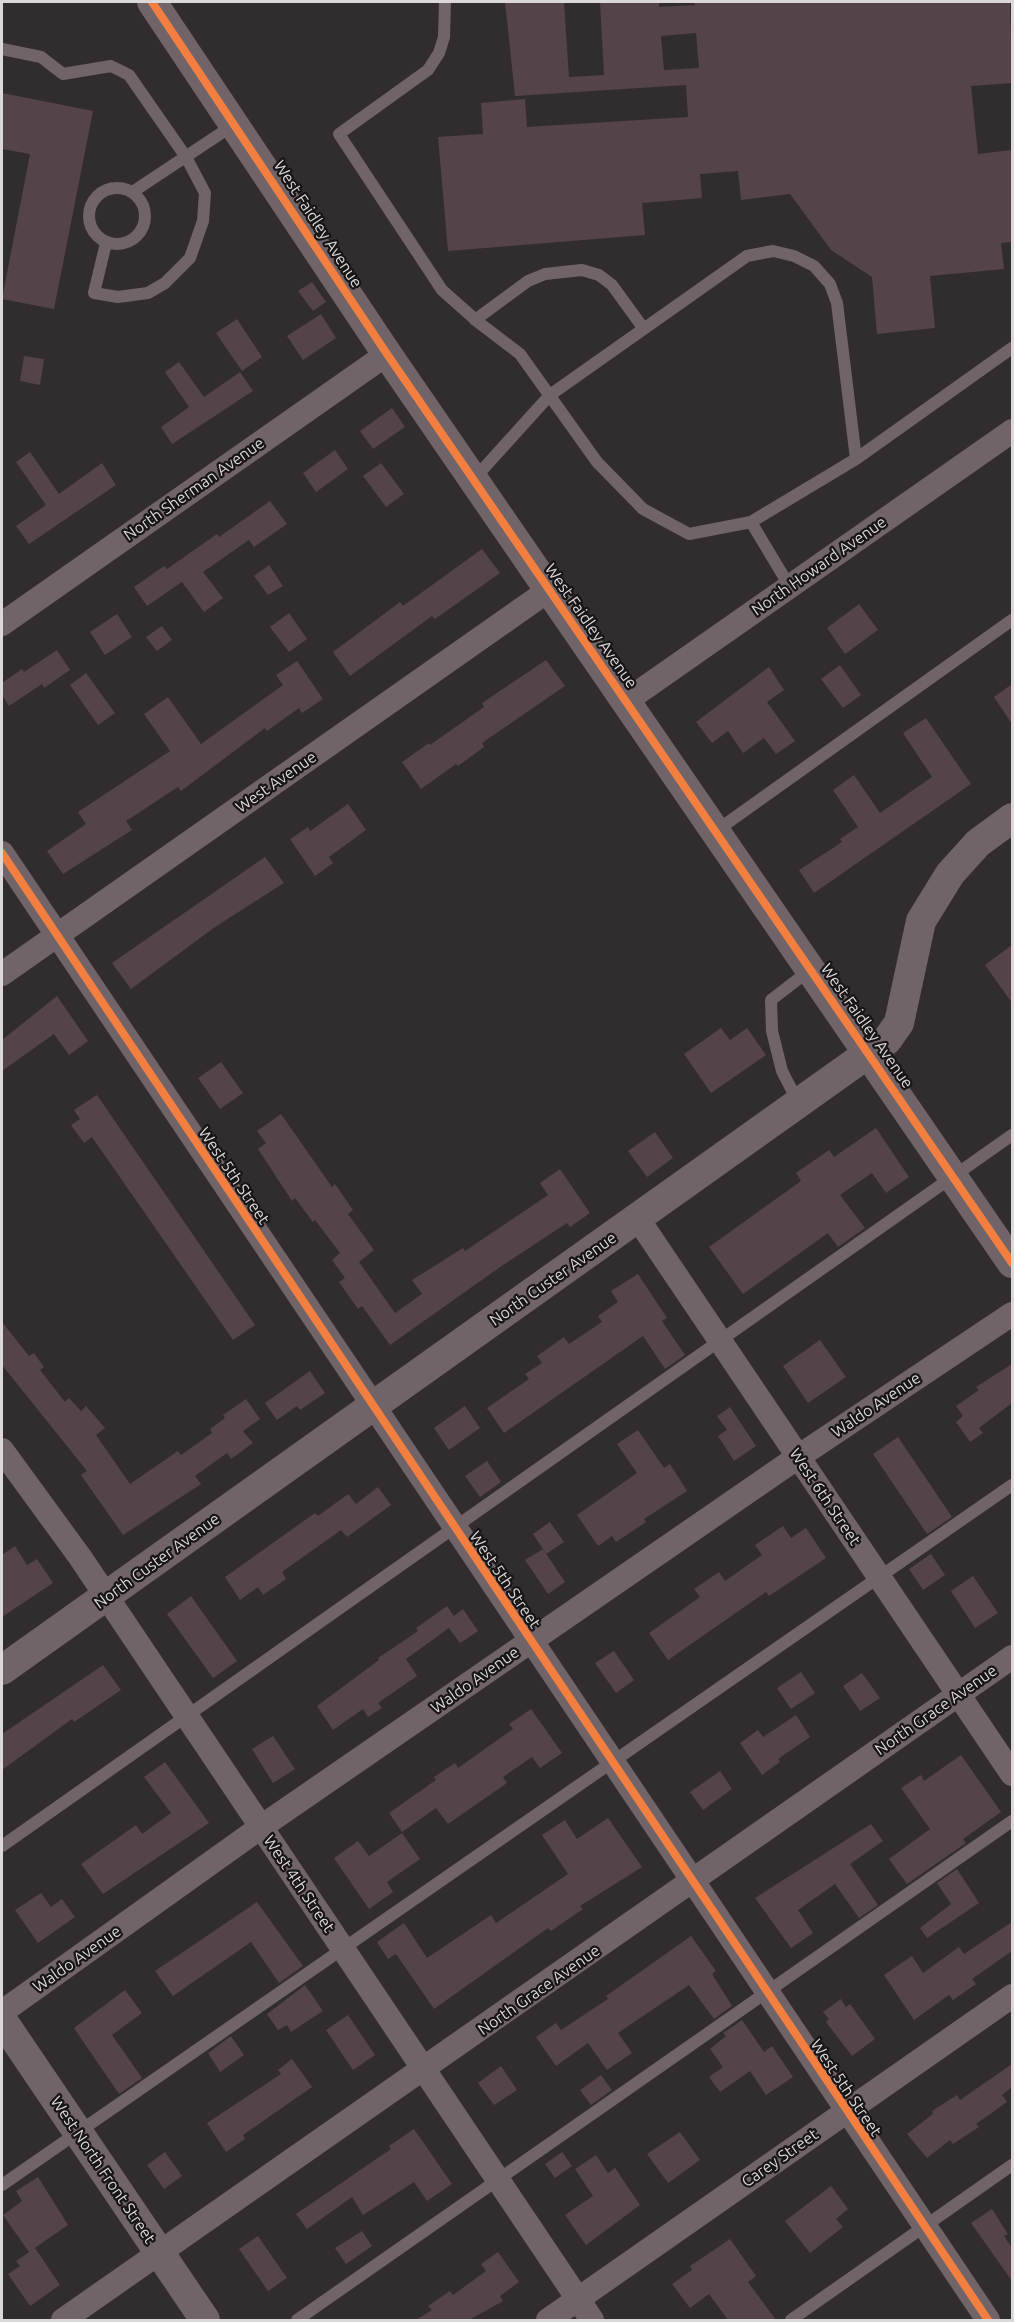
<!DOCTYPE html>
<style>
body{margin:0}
#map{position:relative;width:1014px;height:2322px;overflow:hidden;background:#312d2e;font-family:Ubuntu,sans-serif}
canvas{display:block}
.frame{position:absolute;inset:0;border:3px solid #dcd7d9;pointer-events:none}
</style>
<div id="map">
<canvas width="1014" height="2322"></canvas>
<div class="frame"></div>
</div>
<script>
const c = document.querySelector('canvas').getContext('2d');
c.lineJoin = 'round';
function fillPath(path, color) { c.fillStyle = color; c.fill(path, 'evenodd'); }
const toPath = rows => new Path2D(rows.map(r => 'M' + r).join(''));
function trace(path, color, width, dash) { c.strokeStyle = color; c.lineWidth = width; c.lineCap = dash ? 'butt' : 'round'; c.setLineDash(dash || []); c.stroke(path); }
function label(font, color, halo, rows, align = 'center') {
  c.font = font + ' Ubuntu,sans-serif'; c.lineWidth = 4.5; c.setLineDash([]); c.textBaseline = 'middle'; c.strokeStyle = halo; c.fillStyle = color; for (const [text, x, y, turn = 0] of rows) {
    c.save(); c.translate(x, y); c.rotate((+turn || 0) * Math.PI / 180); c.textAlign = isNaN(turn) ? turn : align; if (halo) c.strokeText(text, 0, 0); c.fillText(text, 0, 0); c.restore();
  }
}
fillPath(toPath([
 [505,2,564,2,569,77,604,75,600,2,659,2,659,7,695,5,694,2,1010,2,1012,83,971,86,978,154,1012,150,1012,242,1001,243,1004,269,930,276,935,328,877,334,872,277,831,250,790,194,741,200,738,171,700,174,702,198,642,203,645,235,448,251,438,137,483,134,481,103,525,99,527,127,688,117,686,85,515,96],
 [696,33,699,68,664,70,661,36],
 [2,93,93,111,54,309,2,299,30,154,2,149],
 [312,282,326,302,313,311,298,291],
 [321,314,336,338,303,360,287,336],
 [237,319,262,357,242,371,216,333],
 [24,356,44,359,40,385,20,381],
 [179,362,204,397,240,372,253,391,172,444,161,427,189,407,165,372],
 [392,408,405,427,373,449,360,431],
 [335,450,348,469,316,492,303,473],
 [30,452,59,494,102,463,116,485,29,544,16,526,46,505,16,462],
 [381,463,404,494,386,507,363,476],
 [270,501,287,524,254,547,249,540,203,572,223,598,204,612,182,582,147,606,134,587,164,566,167,569,217,534,219,537],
 [482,549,500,573,435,619,432,616,350,676,333,652,400,602,403,606],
 [269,565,283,586,268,595,254,576],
 [859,604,878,630,845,654,827,628],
 [289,613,307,639,289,652,270,627],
 [117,614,132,637,105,655,90,632],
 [162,626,172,640,157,651,146,637],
 [57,650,70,670,44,688,42,684,9,706,2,695,2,683,22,669,24,672],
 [546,660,565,686,482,743,484,747,458,766,456,764,421,789,402,762,429,743,430,745,484,707,482,703],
 [297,661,323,699,302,713,299,708,267,731,265,728,181,791,178,787,126,821,132,830,63,874,47,851,86,824,78,812,170,751,144,714,168,697,201,744,283,685,276,675],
 [840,665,861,695,843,708,821,679],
 [769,667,784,690,767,702,795,741,776,754,764,738,743,753,728,731,712,743,696,722],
 [86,673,115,713,98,725,70,685],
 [1012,684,1012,724,994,697],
 [926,718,971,784,814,893,799,870,842,842,840,839,858,827,833,790,854,775,880,813,932,777,903,733],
 [348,804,366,830,329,857,333,863,315,876,290,839,308,827,310,831],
 [265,857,284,883,215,927,131,989,112,963],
 [1012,945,1012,1003,985,965],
 [57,996,88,1041,69,1055,54,1034,2,1071,2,1040],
 [721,1028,730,1040,747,1028,766,1055,711,1093,684,1054],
 [221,1062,243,1093,220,1109,198,1078],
 [97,1095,255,1325,233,1340,92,1137,84,1143,71,1125,80,1119,74,1110],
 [281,1114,332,1187,335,1184,353,1210,348,1214,374,1250,359,1262,395,1313,422,1294,412,1280,463,1248,465,1251,548,1195,540,1183,560,1169,590,1213,570,1227,567,1223,503,1265,390,1345,362,1306,358,1309,339,1282,345,1278,332,1260,340,1253,315,1220,313,1222,295,1198,292,1201,258,1149,266,1143,257,1131],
 [876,1128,909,1177,886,1193,872,1173,840,1195,865,1228,838,1247,828,1233,743,1294,709,1247,801,1181,796,1173,829,1150,834,1157],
 [655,1132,673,1158,647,1177,628,1151],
 [638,1274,667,1318,662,1321,685,1355,665,1369,643,1336,504,1433,487,1408,529,1379,525,1374,542,1363,537,1356,564,1337,569,1344,602,1322,598,1316,618,1302,611,1291],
 [2,1322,29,1356,34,1353,44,1367,40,1370,65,1402,69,1398,81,1411,86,1406,105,1428,96,1435,130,1484,178,1451,181,1455,212,1433,210,1429,225,1418,223,1415,246,1399,260,1419,243,1431,253,1443,231,1459,227,1453,195,1476,201,1484,123,1535,81,1475,87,1471,2,1365],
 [820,1340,846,1377,808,1403,783,1366],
 [1012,1364,1012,1403,979,1428,983,1433,970,1442,956,1422,963,1416,956,1406,979,1390,976,1387],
 [310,1371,325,1393,300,1410,297,1406,277,1420,265,1403],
 [465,1406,480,1428,449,1450,434,1428],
 [730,1407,756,1446,734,1461,718,1436,727,1430,717,1416],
 [638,1430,664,1468,670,1464,687,1491,644,1519,646,1522,616,1542,612,1536,598,1546,577,1515,637,1473,617,1444],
 [898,1437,952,1517,927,1534,873,1454],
 [487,1461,501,1482,480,1497,465,1476],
 [378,1487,391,1505,347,1537,341,1530,282,1572,286,1579,263,1595,258,1587,240,1600,225,1577,315,1513,318,1516,348,1494,356,1504],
 [550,1522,564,1542,546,1554,533,1534],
 [783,1526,791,1538,806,1528,826,1558,769,1596,766,1592,668,1660,649,1633,700,1597,694,1589,719,1572,725,1581,762,1555,755,1545],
 [15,1546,27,1565,37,1559,53,1583,2,1617,2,1555],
 [543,1549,565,1582,548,1594,525,1560],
 [931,1554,945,1575,923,1590,909,1569],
 [973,1576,998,1613,975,1628,951,1591],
 [191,1596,237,1661,213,1678,167,1614],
 [447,1606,454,1616,463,1609,478,1631,460,1643,449,1628,406,1659,417,1676,378,1703,382,1708,368,1717,363,1709,333,1730,317,1706,379,1660,378,1658,418,1631,416,1628],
 [614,1651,634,1680,616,1693,595,1663],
 [103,1665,121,1690,74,1722,72,1719,2,1770,2,1734],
 [801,1672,815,1693,791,1709,777,1688],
 [862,1673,880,1698,860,1711,843,1686],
 [531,1709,562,1753,540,1768,532,1757,503,1777,507,1783,448,1824,436,1808,402,1832,389,1813,436,1780,434,1777,455,1763,458,1768,513,1729,509,1724],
 [796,1715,810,1737,778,1759,780,1762,762,1775,740,1743,758,1730,763,1737],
 [273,1736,295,1769,273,1783,252,1749],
 [961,1755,1001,1812,963,1839,966,1843,907,1884,889,1859,930,1829,901,1788,921,1775,924,1781],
 [165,1762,209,1823,103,1894,81,1864,136,1825,142,1834,171,1813,144,1777],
 [720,1771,732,1789,703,1810,690,1792],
 [608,1818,642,1867,580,1906,583,1909,551,1931,548,1928,434,2009,396,1954,388,1959,377,1942,404,1923,427,1958,491,1915,496,1923,568,1874,542,1835,565,1820,577,1839],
 [871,1824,883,1841,850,1864,878,1905,859,1918,835,1884,798,1910,813,1933,791,1948,755,1898],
 [402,1833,420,1859,387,1882,393,1892,369,1909,334,1858,358,1841,369,1856],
 [957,1869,979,1903,927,1938,920,1928,951,1904,937,1883],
 [41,1893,51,1907,62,1899,75,1917,38,1943,15,1910],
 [257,1902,303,1966,279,1983,251,1942,173,1996,155,1971],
 [1012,1922,1012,1951,972,1979,976,1984,953,2000,949,1995,914,2020,884,1975,912,1956,923,1973,959,1947,964,1954],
 [691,1936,716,1971,712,1974,732,2006,714,2019,689,1985,618,2033,632,2053,607,2070,588,2043,556,2066,536,2037,556,2023,561,2030,608,1999,606,1996],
 [305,1985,323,2011,291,2032,287,2025,278,2030,267,2014],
 [125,1990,142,2013,112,2035,142,2078,119,2094,74,2028],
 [841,1999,846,2007,850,2004,875,2039,852,2056,826,2022,829,2019,823,2012],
 [348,2015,375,2055,353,2070,326,2030],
 [742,2020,764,2052,772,2046,793,2077,766,2095,750,2071,720,2092,709,2077,723,2067,710,2049,726,2036,723,2033],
 [231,2036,244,2055,220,2072,208,2053],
 [292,2059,312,2087,243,2135,245,2139,226,2152,207,2123,281,2074,278,2070],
 [1012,2064,1012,2087,1002,2095,1007,2102,976,2124,979,2127,953,2144,950,2140,927,2158,907,2134,933,2114,932,2111,957,2095,960,2100],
 [501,2066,517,2090,494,2105,478,2083],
 [601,2075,612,2090,591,2105,580,2090],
 [414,2129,452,2184,427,2201,414,2182,363,2215,352,2197,307,2229,296,2214,391,2149,389,2146],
 [680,2132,700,2160,668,2183,647,2154],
 [165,2152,182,2176,164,2189,147,2165],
 [562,2152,572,2166,555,2178,545,2164],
 [596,2155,608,2173,615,2168,640,2205,586,2245,565,2215,593,2196,575,2169],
 [38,2177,68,2225,29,2252,3,2215,22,2201,16,2191],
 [831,2186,848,2209,836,2219,843,2227,810,2253,785,2221],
 [992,2209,1008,2234,1004,2236,1012,2248,1012,2281,971,2223],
 [362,2231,372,2246,346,2264,335,2248],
 [258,2236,287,2278,268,2291,239,2249],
 [730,2239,756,2276,748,2282,776,2320,728,2320,709,2294,690,2308,672,2284,692,2270,690,2266],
 [35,2248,60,2285,30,2306,8,2274,20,2266,16,2261],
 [498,2252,519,2282,500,2296,503,2301,469,2320,416,2320,432,2310,428,2306,450,2291,453,2295,486,2271,481,2264]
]), '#55434a');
trace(toPath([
 [445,2,444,37,439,53,428,70,339,134,442,290,478,322,520,354,597,462,643,509,689,534,751,522,856,459,1012,348],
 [2,49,41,57,63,74,111,66,129,75,186,157,205,193,203,221,190,258,165,283,148,293,118,297,94,293,106,243],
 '89 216a28 28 0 1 1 56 0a28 28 0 1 1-56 0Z',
 [134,191,235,124],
 [475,320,528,281,545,274,582,270,599,275,612,285,644,329],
 [474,479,550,395,747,256,773,251,794,256,814,266,830,284,837,303,856,459],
 [751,522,790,587],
 [716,831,1012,620],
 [799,1104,782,1071,772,1031,771,1000,810,970],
 [2,1846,1012,1135],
 [2,2185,1012,1485],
 [297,2320,1012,1821],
 [791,2320,1012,2165]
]), '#706468', 12);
trace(toPath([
 [2,624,387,354],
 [626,701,1012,431],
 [2,853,988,2320],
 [2,974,549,590],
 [638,1219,1012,1774],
 [2,1450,80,1557,592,2320],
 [2,2012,261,1827,798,1457,1012,1314],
 [63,2320,1012,1657],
 [548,2320,1012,1996]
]), '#706468', 24);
trace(toPath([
 [152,2,387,354,1012,1263],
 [2,1670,887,1040,899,1023,921,921,950,874,978,843,1012,818],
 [2,2020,205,2320]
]), '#706468', 30);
trace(toPath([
 [152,2,387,354,1012,1263],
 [2,853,988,2320]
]), '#f27e40', 8);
label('16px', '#dcd7d9', '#181516', [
 ["West Faidley Avenue",318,224,57],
 ["North Sherman Avenue",194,489,-35],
 ["North Howard Avenue",819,566,-35],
 ["West Faidley Avenue",591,626,55],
 ["West Avenue",276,782,-35],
 ["West Faidley Avenue",867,1026,55],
 ["West 5th Street",234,1176,56],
 ["North Custer Avenue",553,1279,-35],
 ["Waldo Avenue",876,1405,-34],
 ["West 6th Street",825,1497,56],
 ["North Custer Avenue",157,1561,-36],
 ["West 5th Street",505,1580,56],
 ["Waldo Avenue",475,1680,-35],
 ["North Grace Avenue",936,1710,-35],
 ["West 4th Street",299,1884,56],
 ["Waldo Avenue",77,1959,-35],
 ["North Grace Avenue",539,1990,-35],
 ["West 5th Street",846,2088,56],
 ["Carey Street",780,2158,-35],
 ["West North Front Street",103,2170,56]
]);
</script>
